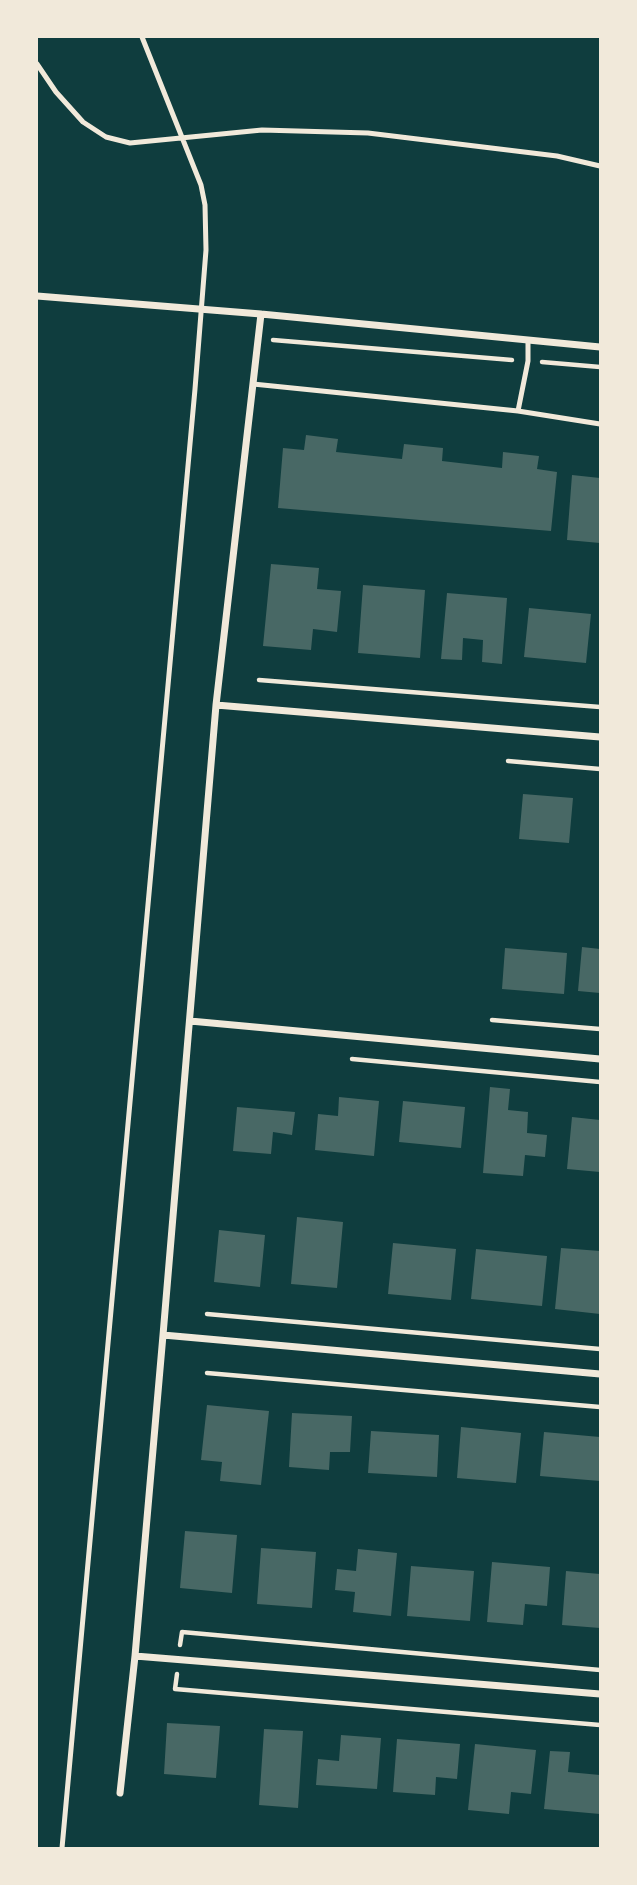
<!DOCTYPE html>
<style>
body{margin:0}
#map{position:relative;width:637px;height:1885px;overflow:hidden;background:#0f3d3e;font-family:"Fira Sans",sans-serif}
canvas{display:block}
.frame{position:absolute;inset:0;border:38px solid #f1e9da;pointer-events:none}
</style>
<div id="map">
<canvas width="637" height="1885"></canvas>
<div class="frame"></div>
</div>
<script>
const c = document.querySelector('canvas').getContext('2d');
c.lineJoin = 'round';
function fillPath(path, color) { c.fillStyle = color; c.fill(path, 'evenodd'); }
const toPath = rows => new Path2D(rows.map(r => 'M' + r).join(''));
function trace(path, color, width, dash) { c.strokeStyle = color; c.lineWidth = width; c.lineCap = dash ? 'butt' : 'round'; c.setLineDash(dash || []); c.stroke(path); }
fillPath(toPath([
 [306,435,338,439,336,452,402,459,404,444,443,448,442,461,502,468,503,452,539,456,537,469,557,472,551,531,278,508,283,448,304,450],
 [572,475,600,478,600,543,567,540],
 [271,564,319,568,317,589,341,591,337,632,313,629,311,650,263,646],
 [363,585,425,590,420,658,358,653],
 [447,593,507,598,502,664,482,662,483,640,463,638,462,660,441,659],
 [529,608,591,614,586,663,524,657],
 [523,794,573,798,569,843,519,839],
 [582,947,600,949,600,993,578,991],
 [505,948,567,953,564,994,502,989],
 [490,1087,510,1089,508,1110,528,1112,527,1133,547,1135,545,1157,525,1155,523,1176,483,1173],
 [339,1097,379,1101,374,1156,315,1150,318,1114,338,1116],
 [403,1101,465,1107,461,1148,399,1142],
 [237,1107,295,1112,292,1135,273,1132,271,1154,233,1151],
 [572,1117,600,1120,600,1172,567,1169],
 [297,1217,343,1222,337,1288,291,1284],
 [219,1230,265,1235,260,1287,214,1282],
 [393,1243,456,1249,451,1300,388,1294],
 [561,1248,600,1251,600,1314,555,1309],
 [476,1249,547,1256,542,1306,471,1299],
 [207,1405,269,1411,261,1485,220,1481,222,1462,201,1460],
 [292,1413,352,1416,350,1452,330,1452,329,1470,289,1467],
 [461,1427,521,1433,516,1483,457,1478],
 [371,1431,439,1435,437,1477,368,1473],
 [544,1432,600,1437,600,1481,540,1476],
 [185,1531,237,1535,232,1593,180,1588],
 [261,1548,316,1552,312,1608,257,1604],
 [358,1549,397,1553,391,1616,353,1612,355,1592,335,1590,337,1569,356,1571],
 [492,1562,550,1567,547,1606,525,1604,523,1625,487,1622],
 [411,1566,474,1571,470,1621,407,1616],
 [566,1571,600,1574,600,1628,562,1625],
 [167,1723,220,1726,216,1778,164,1774],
 [264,1729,303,1731,298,1808,259,1805],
 [341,1735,381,1738,377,1789,316,1785,318,1759,339,1761],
 [397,1739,460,1744,457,1779,436,1777,435,1795,393,1792],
 [475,1744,536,1750,531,1794,511,1792,509,1814,468,1810],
 [550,1751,570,1752,568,1772,600,1775,600,1814,544,1809]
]), '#486865');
trace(toPath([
 [273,340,512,360],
 [542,362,600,367],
 [259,680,600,707],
 [508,761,600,769],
 [492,1020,600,1029],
 [352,1059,600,1082],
 [207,1314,600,1349],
 [207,1373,600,1407],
 [180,1645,182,1632,600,1670],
 [177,1674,175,1689,600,1725]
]), '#f1e9da', 4.5);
trace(toPath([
 [37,64,56,92,83,122,106,137,130,143,262,130,368,133,557,156,600,166],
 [253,384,518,411,600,424],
 [518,411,528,361,528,340],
 [62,1848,195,389,206,250,205,205,201,185,142,37]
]), '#f1e9da', 5);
trace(toPath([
 [37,296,261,314,600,347],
 [216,705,600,737],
 [190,1021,600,1059],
 [163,1335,600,1374],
 [135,1656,600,1694],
 [120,1793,135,1656,163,1335,216,705,261,314]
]), '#f1e9da', 7);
</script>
